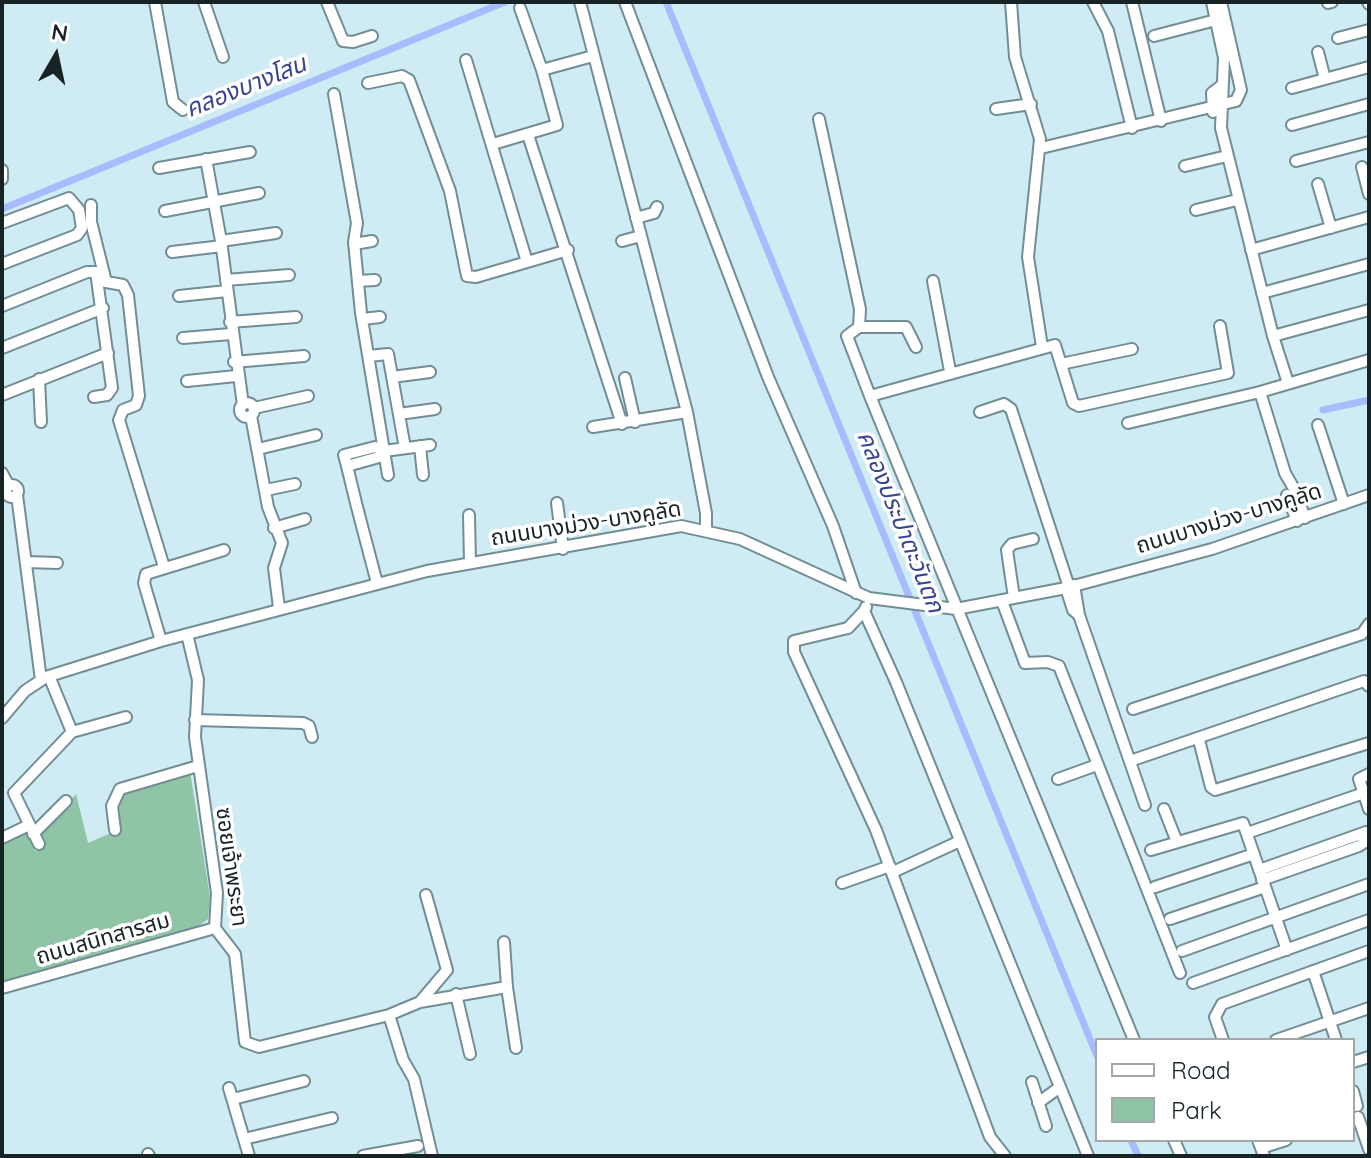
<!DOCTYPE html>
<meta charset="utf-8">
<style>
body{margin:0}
#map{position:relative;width:1371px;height:1158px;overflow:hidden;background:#cfebf3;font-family:Quicksand,sans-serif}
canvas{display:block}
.frame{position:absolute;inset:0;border:4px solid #182325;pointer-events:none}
.legend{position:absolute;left:1095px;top:1038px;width:260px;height:104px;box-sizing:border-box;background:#fff;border:2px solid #a3a7a8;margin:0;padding:10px 14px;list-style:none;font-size:24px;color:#182325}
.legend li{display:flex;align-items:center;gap:16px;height:40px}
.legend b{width:40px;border:2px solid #a3a7a8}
.north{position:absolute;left:16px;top:16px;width:80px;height:80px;-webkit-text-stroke:6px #fff;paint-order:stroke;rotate:9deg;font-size:22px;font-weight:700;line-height:32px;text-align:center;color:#182325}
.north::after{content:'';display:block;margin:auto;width:28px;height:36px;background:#182325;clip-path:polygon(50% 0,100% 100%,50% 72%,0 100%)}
</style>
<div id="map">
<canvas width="1371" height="1158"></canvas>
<div class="frame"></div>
<ul class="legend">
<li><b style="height:10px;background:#fff"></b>Road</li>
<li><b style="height:22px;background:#8fc5a6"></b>Park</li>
</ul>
<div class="north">N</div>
</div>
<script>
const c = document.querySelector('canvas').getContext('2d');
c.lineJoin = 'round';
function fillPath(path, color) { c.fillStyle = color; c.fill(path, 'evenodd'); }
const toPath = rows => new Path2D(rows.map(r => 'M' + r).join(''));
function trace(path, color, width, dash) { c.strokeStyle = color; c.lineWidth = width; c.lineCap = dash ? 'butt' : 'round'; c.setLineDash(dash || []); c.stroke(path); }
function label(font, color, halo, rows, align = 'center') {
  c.font = font + ' Quicksand,"Noto Sans Thai",sans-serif'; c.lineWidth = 7; c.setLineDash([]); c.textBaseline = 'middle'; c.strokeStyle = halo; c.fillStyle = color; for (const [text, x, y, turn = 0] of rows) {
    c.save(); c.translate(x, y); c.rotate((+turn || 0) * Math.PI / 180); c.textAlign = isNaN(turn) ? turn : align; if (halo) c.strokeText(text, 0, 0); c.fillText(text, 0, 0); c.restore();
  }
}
fillPath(toPath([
 [190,771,210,897,208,919,193,930,2,984,2,843,27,831,35,851,45,847,41,834,76,794,88,843,118,830,119,795]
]), '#8fc5a6');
trace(toPath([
 [666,2,1097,1056],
 [2,209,505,2],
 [1323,410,1369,400],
 [1131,1140,1138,1156]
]), '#a8bbff', 7);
const minor = toPath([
 [155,2,173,102,183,110],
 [204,2,223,57],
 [327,2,343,41,353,42,372,36],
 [580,2,687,412,706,513,706,529],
 [625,2,768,377,833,526,856,593],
 [1011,2,1015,57,1040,139,1028,257,1042,347],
 [1093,2,1108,31,1132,128],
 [1132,2,1161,121],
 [1212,2,1224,58,1221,128,1273,336,1288,383],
 [1368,2,1369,4],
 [1328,3,1332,2],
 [520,8,542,70,593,56],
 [1154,36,1216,20],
 [1338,38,1369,30],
 [1318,52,1325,79],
 [466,60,527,262],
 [368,83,402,76,409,80,450,191,467,276,476,277,568,250],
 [1292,88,1369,67],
 [334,94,357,223,354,242,361,313,388,475],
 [996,109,1031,104],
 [1213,112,1212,93,1221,86],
 [819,119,860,309,859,327,847,336,870,396],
 [1292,125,1369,104],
 [528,135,622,424],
 [493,144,557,125,542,70],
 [1041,148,1236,101,1241,90,1221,2],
 [206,159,221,241,243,405],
 [1296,161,1369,142],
 [1185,166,1227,156],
 [1362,167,1369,194],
 [159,168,250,152],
 [2,170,2,179],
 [1318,184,1331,228],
 [91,205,91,222,106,282,123,285,128,295,139,396,136,405,123,410,119,420,164,567],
 [1196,210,1237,200],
 [165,211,259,193],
 [636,218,654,213,657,207],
 [2,223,69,198,79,210,82,228,77,235,2,264],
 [221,241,276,233],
 [622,241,641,236],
 [354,244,372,241],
 [1251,250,1369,217],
 [172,252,222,246],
 [226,280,289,275],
 [358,281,375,280],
 [933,281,950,371],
 [1262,293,1369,264],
 [179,296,227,291],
 [2,306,87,272,96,272,112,388,107,395,94,397],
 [363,319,380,317],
 [230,322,296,317],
 [859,327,906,327,916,347],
 [1273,336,1369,310],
 [183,338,231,334],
 [2,348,103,308],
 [369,356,388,354,405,448],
 [234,362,304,356],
 [1061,364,1132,349],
 [392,377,430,372],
 [625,378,635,422],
 [39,379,41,422],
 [187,381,236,376],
 [2,395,108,353],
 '240 410a7 7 0 1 1 14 0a7 7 0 1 1-14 0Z',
 [254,408,308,396],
 [980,412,1004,404,1011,409,1069,587],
 [399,414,435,409],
 [251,416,268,507,282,543,274,568,279,608],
 [1128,423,1260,392],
 [1318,425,1344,504],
 [593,427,687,412],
 [420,446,423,475],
 [258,449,316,435],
 [384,451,430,445],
 [347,466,379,457,384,451,375,447,344,455,347,466,356,503,363,530,377,583],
 [2,473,9,486],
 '6 491a6 6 0 1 1 12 0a6 6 0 1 1-12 0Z',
 [1293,487,1285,473,1260,392,1369,360],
 [266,490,295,484],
 [1296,494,1305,518],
 [17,495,41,680],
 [1287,495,1297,521],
 [557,503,563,549],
 [469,515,470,563],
 [274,528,305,519],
 [27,562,57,563],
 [1074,585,1079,615,1145,805],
 [1066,588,1073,610,1079,615],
 [1014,598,1007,550,1012,544,1033,539],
 [1002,601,1025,663,1048,662,1059,666,1180,973],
 [866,607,864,611,896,682,1088,1156],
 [864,611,848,628,794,641,794,652,876,830,990,1137,1005,1156],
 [187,634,198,680,195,737,217,893,215,928,235,954,245,1042,259,1047,389,1015,403,1060,414,1079,432,1156],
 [161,641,144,583,146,574,224,550],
 [1133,709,1362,634,1369,624],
 [2,718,25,691,46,677,161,641,427,571,681,526,740,539,869,598,956,609,1066,588,1212,549,1369,495],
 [195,720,303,723,309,726,312,737],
 [72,732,126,717],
 [1199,740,1211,787,1215,790,1369,743],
 [1130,761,1364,681,1369,686],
 [1369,774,1359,779,1369,809],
 [1058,779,1097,765],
 [1164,809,1177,842],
 [115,830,112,806,120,789,198,766],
 [1247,833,1364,793],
 [33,834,66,801],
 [2,838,27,826],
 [39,844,14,793,72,732,49,676],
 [1151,850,1243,823,1287,950],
 [1259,870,1366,832],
 [893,872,960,841],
 [1262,880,1359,846,1369,839],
 [842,883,890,866],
 [1155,887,1254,854],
 [1170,919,1265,887],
 [504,942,507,987],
 [1182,951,1369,884],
 [1313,971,1336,1040],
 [1193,983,1369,920],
 [2,988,215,928],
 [456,994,470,1054],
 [420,1002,447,970,426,895],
 [389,1015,420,1002,507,987,516,1048],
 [1134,1040,870,396,1055,345,1073,403,1079,406,1228,373,1220,326],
 [1223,1040,1215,1017,1222,1004,1369,951],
 [1276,1040,1369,1008],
 [1353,1062,1369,1057],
 [1032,1082,1046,1126],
 [229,1088,249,1156],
 [1353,1091,1357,1106],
 [233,1099,304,1081],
 [1038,1103,1060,1087],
 [1358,1117,1369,1149],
 [244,1139,332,1118],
 [1174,1140,1181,1156],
 [1258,1140,1264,1156],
 [1261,1148,1286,1140],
 [148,1154,149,1156],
 [363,1156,418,1146]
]);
trace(minor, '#738d94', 14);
trace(minor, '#fff', 10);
label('22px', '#182325', '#fff', [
 ["ถนนบางม่วง-บางคูลัด",1229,519,-17],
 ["ถนนบางม่วง-บางคูลัด",586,524,-9],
 ["ซอยเจ้าพระยา",231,867,82],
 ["ถนนสนิทสารสม",103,939,-16]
]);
label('italic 24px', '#374693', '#fff', [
 ["คลองบางโสน",246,87,-22],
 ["คลองประปาตะวันตก",900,522,68]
]);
</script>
